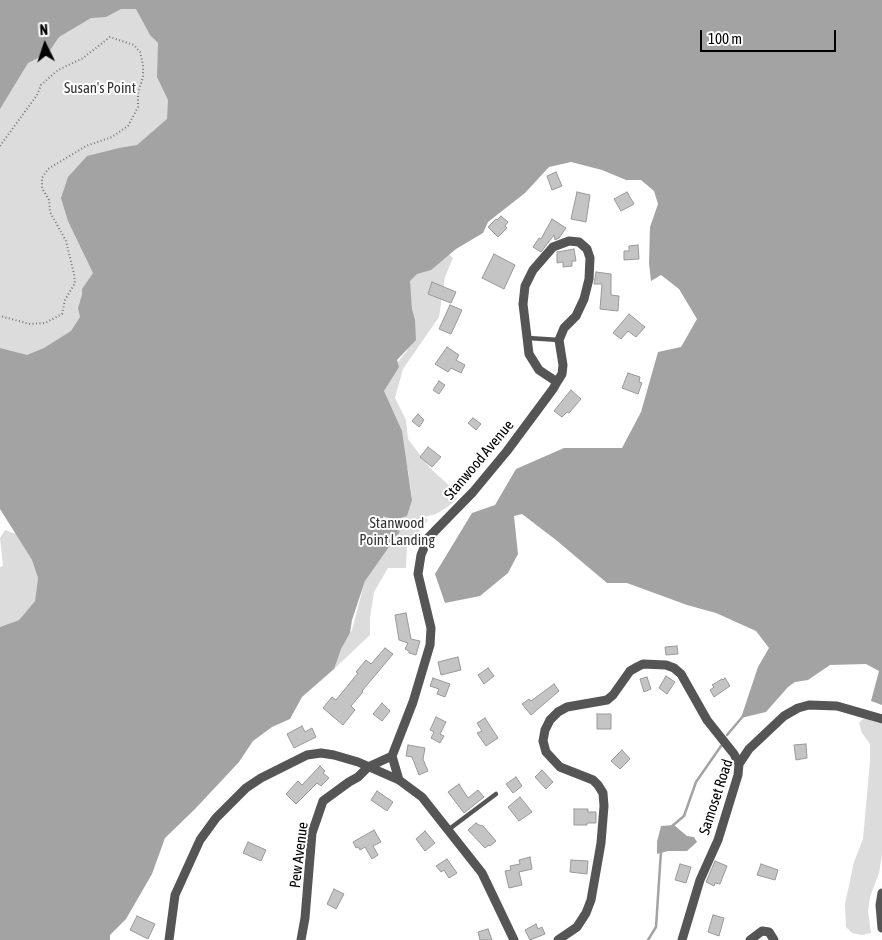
<!DOCTYPE html>
<style>
body{margin:0}
#map{position:relative;width:882px;height:940px;overflow:hidden;background:#fff;font-family:"Asap Condensed",sans-serif}
canvas{display:block}
.north{position:absolute;left:20px;top:20px;width:50px;height:50px;-webkit-text-stroke:4px #fff;paint-order:stroke;rotate:356deg;font-size:14px;font-weight:700;line-height:20px;text-align:center;color:#000}
.north::after{content:'';display:block;margin:auto;width:18px;height:22px;background:#000;clip-path:polygon(50% 0,100% 100%,50% 72%,0 100%)}
.scale{position:absolute;left:700px;top:30px;width:136px;height:22px;box-sizing:border-box;border:2px solid #000;border-top:0;padding-left:6px;font-size:15px;line-height:18px;white-space:nowrap;color:#000;-webkit-text-stroke:4px #fff;paint-order:stroke}
</style>
<div id="map">
<canvas width="882" height="940"></canvas>
<div class="north">N</div>
<div class="scale">100 m</div>
</div>
<script>
const c = document.querySelector('canvas').getContext('2d');
c.lineJoin = 'round';
function fillPath(path, color) { c.fillStyle = color; c.fill(path, 'evenodd'); }
const toPath = rows => new Path2D(rows.map(r => 'M' + r).join(''));
function trace(path, color, width, dash) { c.strokeStyle = color; c.lineWidth = width; c.lineCap = dash ? 'butt' : 'round'; c.setLineDash(dash || []); c.stroke(path); }
function label(font, color, halo, rows, align = 'center') {
  c.font = font + ' "Asap Condensed",sans-serif'; c.lineWidth = 4; c.setLineDash([]); c.textBaseline = 'middle'; c.strokeStyle = halo; c.fillStyle = color; for (const [text, x, y, turn = 0] of rows) {
    c.save(); c.translate(x, y); c.rotate((+turn || 0) * Math.PI / 180); c.textAlign = isNaN(turn) ? turn : align; if (halo) c.strokeText(text, 0, 0); c.fillText(text, 0, 0); c.restore();
  }
}
fillPath(toPath([
 [0,0,118,0,154,17,177,108,96,263,81,328,0,400],
 [444,249,453,258,445,277,439,317,403,369,395,398,406,420,408,439,430,468,454,490,457,499,446,508,436,514,424,517,428,520,407,546,406,568,388,568,374,592,370,618,370,635,334,669,339,651,352,630,383,512,412,497,408,470,384,392,390,371,407,351,414,334,409,276],
 [5,530,16,534,32,560,38,578,35,601,19,620,0,627,0,567,3,566,0,538],
 [864,718,882,724,882,855,879,873,870,897,868,911,871,933,862,935,852,933,846,927,845,904,854,862,863,839,870,761,870,744,862,733,859,723]
]), '#dcdcdc');
fillPath(toPath([
 [0,0,882,0,882,705,871,701,879,671,866,664,830,665,808,680,795,682,788,687,766,712,741,718,758,667,769,648,756,631,716,613,687,605,627,583,607,583,556,540,522,514,514,516,518,554,508,573,480,596,445,603,435,574,472,513,495,505,516,469,564,448,622,448,641,412,658,352,681,347,697,319,679,289,661,275,651,281,649,263,650,227,658,204,654,191,641,180,626,180,602,170,571,162,549,167,525,193,488,222,483,233,456,249,431,270,417,274,410,281,412,309,415,320,416,340,397,360,399,367,384,391,402,431,412,500,407,516,394,520,383,516,384,526,400,531,365,581,352,620,350,633,341,649,334,669,302,697,290,719,272,727,253,741,239,762,195,809,165,838,152,874,126,919,110,935,110,940,0,940,0,627,19,620,35,601,38,578,32,560,0,509,0,348,27,355,44,348,71,331,80,317,78,308,82,295,82,289,93,273,68,221,61,198,68,177,87,156,119,148,137,145,167,119,168,100,157,77,158,43,150,35,136,9,121,9,106,17,91,18,59,37,48,53,28,63,0,109],
 [674,825,687,836,694,837,697,842,687,851,668,851,657,854,657,842,661,826]
]), '#a3a3a3');
trace(toPath([
 [727,735,744,715],
 [671,827,684,816,696,782,721,746],
 [648,940,656,927,661,851]
]), '#a3a3a3', 2.5);
const building = toPath([
 [556,172,562,186,552,190,547,176,556,172],
 [577,192,590,195,586,222,571,219,577,192],
 [627,192,634,204,621,211,614,199,627,192],
 [501,216,508,222,505,226,507,228,498,237,488,227,496,219,497,220,501,216],
 [552,219,566,228,559,238,555,240,554,235,541,252,533,247,539,238,541,239,552,219],
 [638,245,639,259,624,260,624,251,629,251,629,246,638,245],
 [574,249,576,261,572,261,572,266,563,267,563,262,557,263,557,252,574,249],
 [494,254,515,265,504,289,482,278,494,254],
 [596,272,611,274,611,295,619,296,618,311,600,309,602,284,594,284,596,272],
 [432,282,456,292,451,303,428,294,432,282],
 [450,305,462,310,451,334,439,329,450,305],
 [629,314,645,327,636,337,628,331,621,339,613,333,629,314],
 [447,347,459,355,456,360,465,365,461,373,451,368,448,372,435,364,447,347],
 [628,373,640,377,639,382,642,383,638,394,622,388,628,373],
 [439,381,445,385,439,394,433,390,439,381],
 [571,390,581,399,569,413,567,412,562,417,554,411,571,390],
 [418,414,424,420,419,427,412,421,418,414],
 [473,418,481,424,476,430,468,423,473,418],
 [428,447,441,457,432,467,420,457,428,447],
 [459,477,466,482,460,488,454,483,459,477],
 [406,613,411,639,420,641,416,655,409,653,409,651,405,649,408,643,399,640,395,615,406,613],
 [677,646,678,654,666,655,665,647,677,646],
 [385,648,393,654,362,691,363,692,351,706,355,710,343,725,323,708,332,697,336,700,358,673,356,672,366,660,371,664,385,648],
 [458,657,461,670,441,675,438,662,458,657],
 [488,668,494,676,484,684,478,675,488,668],
 [666,676,675,682,667,694,659,688,666,676],
 [647,677,651,689,644,692,640,679,647,677],
 [433,678,450,684,445,697,437,694,439,689,430,686,433,678],
 [725,678,730,686,714,697,710,690,714,687,712,685,722,679,723,680,725,678],
 [554,684,559,691,531,715,522,704,529,699,531,701,554,684],
 [382,703,390,711,382,721,373,714,382,703],
 [597,714,611,714,611,729,597,729,597,714],
 [436,717,446,722,440,734,444,736,440,743,431,738,434,732,430,730,436,717],
 [485,718,498,738,486,746,477,733,482,731,477,723,485,718],
 [302,726,305,732,312,728,316,737,294,748,287,734,302,726],
 [806,744,807,758,796,760,794,745,806,744],
 [408,745,425,748,423,759,428,771,419,775,412,757,406,756,408,745],
 [622,750,630,759,620,769,611,761,622,750],
 [320,766,325,771,323,773,329,778,321,786,317,783,296,804,286,794,298,781,302,785,320,766],
 [542,770,553,782,546,789,535,777,542,770],
 [516,777,522,786,513,793,506,784,516,777],
 [459,784,468,798,478,790,484,797,464,813,448,792,459,784],
 [377,791,393,802,387,811,371,800,377,791],
 [520,797,532,812,519,821,508,807,520,797],
 [574,809,588,809,588,812,596,812,596,823,587,823,587,825,574,825,574,809],
 [476,823,479,825,483,826,496,841,490,846,489,845,485,848,468,830,476,823],
 [374,830,381,842,373,846,378,855,372,859,365,847,360,850,358,847,356,848,353,842,374,830],
 [425,831,435,843,425,851,416,839,425,831],
 [248,842,266,850,261,861,243,853,248,842],
 [530,857,532,869,519,872,522,885,509,888,505,871,511,870,510,866,520,864,519,860,530,857],
 [447,859,457,873,449,878,444,870,441,872,436,866,447,859],
 [571,860,588,861,587,874,570,872,571,860],
 [715,861,727,866,720,884,715,883,714,886,706,882,715,861],
 [680,864,691,867,686,883,675,880,680,864],
 [761,864,778,870,775,880,757,875,761,864],
 [334,889,344,894,336,909,327,904,334,889],
 [713,915,724,918,719,936,708,932,713,915],
 [137,916,155,924,148,939,130,930,137,916],
 [536,924,538,929,542,927,545,934,530,940,525,930,536,924],
 [488,929,492,940,480,940,478,932,488,929]
]);
fillPath(building, '#c4c4c4');
trace(building, '#999', 1);
trace(toPath([
 [0,146,37,95,41,85,58,70,83,58,110,37,134,45,140,52,143,65,143,77,138,93,138,107,128,126,112,137,86,146,48,169,42,178,42,188,49,200,50,212,66,241,74,274,75,283,65,300,62,314,45,323,30,324,0,316]
]), '#777', 2, [1, 2.5]);
trace(toPath([
 [528,338,559,340],
 [448,830,496,794]
]), '#555', 4.5);
trace(toPath([
 [368,767,392,756],
 [399,780,392,756,413,702,430,645,431,628,418,574,421,555,428,538,473,492,507,451,553,389,557,382,562,374,563,365,559,340,564,328,576,316,584,299,589,279,590,258,587,249,579,242,569,241,553,247,533,270,525,286,523,304,529,354,539,370,557,382],
 [882,893,880,905,882,928],
 [169,940,175,895,200,840,216,818,246,788,261,778,307,755,321,753,334,755,358,762,399,780,422,797,482,873,514,940],
 [301,940,305,918,312,833,323,801,349,782,358,777,368,767],
 [558,940,577,927,586,913,591,900,601,843,604,806,603,793,598,785,593,780,560,767,546,752,543,741,545,730,550,720,558,712,567,707,607,700,613,695,630,671,637,667,643,664,666,665,674,668,681,674,707,720,734,754,739,764],
 [682,940,700,880,718,840,738,775,739,764,749,749,784,716,798,708,809,705,837,706,882,719],
 [750,940,762,931,769,932,774,940]
]), '#555', 9);
label('15px', '#333', '#fff', [
 ["Susan's Point",100,88],
 ["Stanwood",397,523],
 ["Point Landing",397,540]
]);
label('15px', '#000', '#fff', [
 ["Stanwood Avenue",479,460,-50],
 ["Samoset Road",716,797,-72],
 ["Pew Avenue",299,855,-83]
]);
</script>
